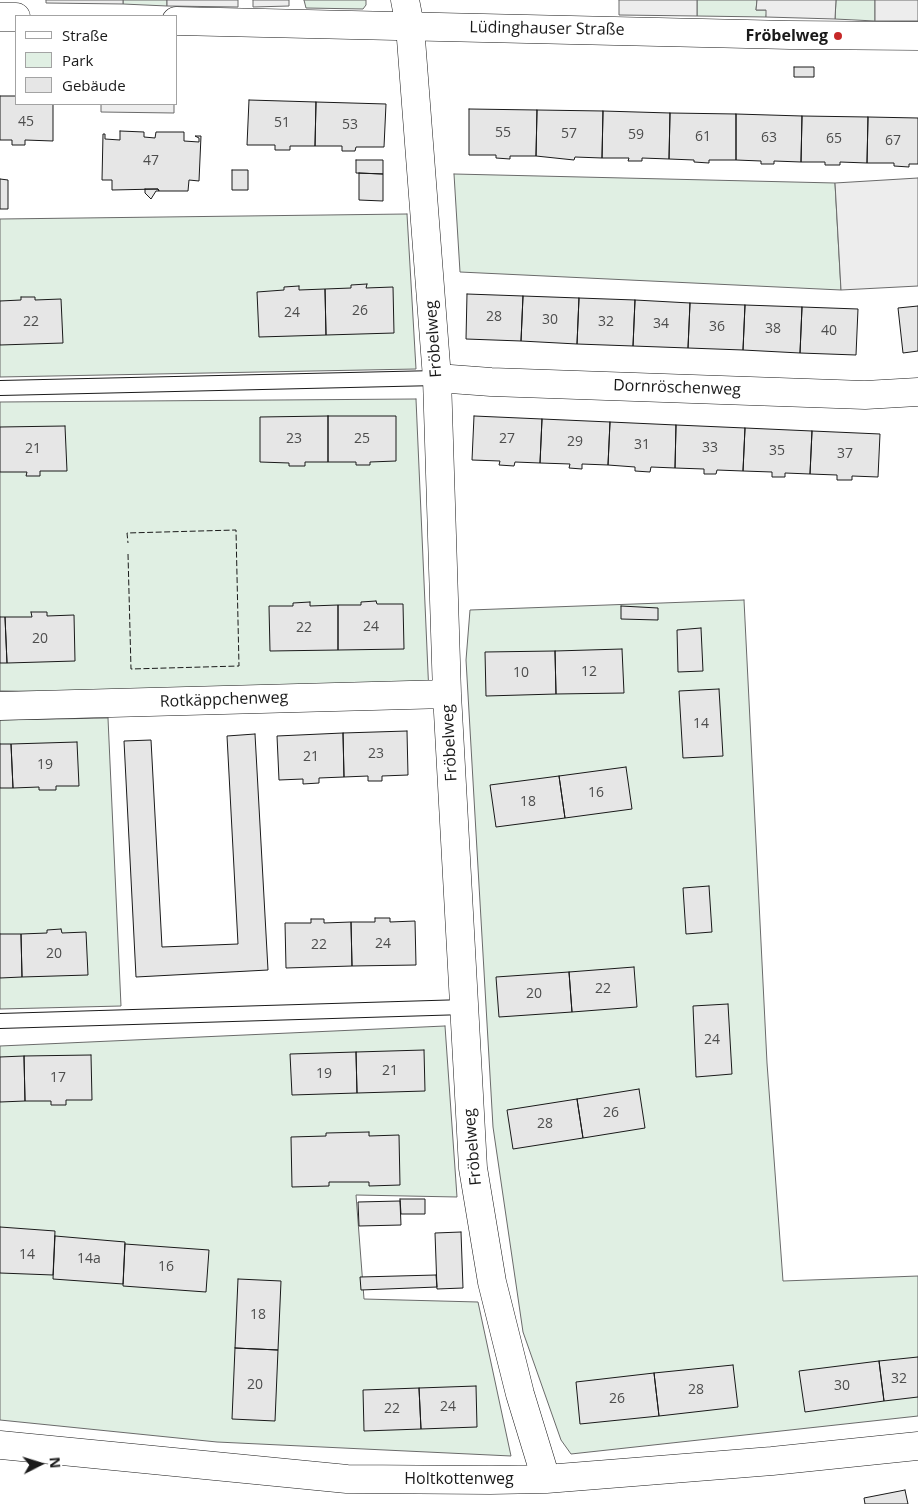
<!DOCTYPE html>
<meta charset="utf-8">
<style>
body{margin:0}
#map{position:relative;width:918px;height:1504px;overflow:hidden;background:#fff;font-family:"Open Sans",sans-serif}
canvas{display:block}
.legend{position:absolute;left:15px;top:15px;width:162px;height:90px;box-sizing:border-box;background:#fff;border:1px solid #a3a3a3;margin:0;padding:6px 9px;list-style:none;font-size:15px;color:#1a1a1a}
.legend li{display:flex;align-items:center;gap:10px;height:25px}
.legend b{width:25px;border:1px solid #a3a3a3}
.north{position:absolute;left:15px;top:1439px;width:50px;height:50px;-webkit-text-stroke:4px #fff;paint-order:stroke;rotate:85deg;font-size:14px;font-weight:700;line-height:20px;text-align:center;color:#1a1a1a}
.north::after{content:'';display:block;margin:auto;width:18px;height:22px;background:#1a1a1a;clip-path:polygon(50% 0,100% 100%,50% 72%,0 100%)}
</style>
<div id="map">
<canvas width="918" height="1504"></canvas>
<ul class="legend">
<li><b style="height:6px;background:#fff"></b>Straße</li>
<li><b style="height:14px;background:#e0efe3"></b>Park</li>
<li><b style="height:14px;background:#e6e6e6"></b>Gebäude</li>
</ul>
<div class="north">N</div>
</div>
<script>
const c = document.querySelector('canvas').getContext('2d');
c.lineJoin = 'round';
function fillPath(path, color) { c.fillStyle = color; c.fill(path, 'evenodd'); }
const toPath = rows => new Path2D(rows.map(r => 'M' + r).join(''));
function trace(path, color, width, dash) { c.strokeStyle = color; c.lineWidth = width; c.lineCap = dash ? 'butt' : 'round'; c.setLineDash(dash || []); c.stroke(path); }
function label(font, color, halo, rows, align = 'center') {
  c.font = font + ' "Open Sans",sans-serif'; c.lineWidth = 4; c.setLineDash([]); c.textBaseline = 'middle'; c.strokeStyle = halo; c.fillStyle = color; for (const [text, x, y, turn = 0] of rows) {
    c.save(); c.translate(x, y); c.rotate((+turn || 0) * Math.PI / 180); c.textAlign = isNaN(turn) ? turn : align; if (halo) c.strokeText(text, 0, 0); c.fillText(text, 0, 0); c.restore();
  }
}
const green = toPath([
 [123,0,167,0,167,6,123,4,123,0],
 [304,0,366,0,366,5,363,9,306,8,304,0],
 [697,0,757,0,756,10,767,10,766,17,697,16,697,0],
 [836,0,875,0,875,21,835,19,836,0],
 [454,174,835,183,841,290,460,272,454,174],
 [407,214,416,369,0,377,0,219,407,214],
 [416,399,429,695,0,691,0,402,416,399],
 [744,600,767,1063,783,1281,918,1276,918,1416,571,1454,561,1440,523,1332,493,1127,466,660,470,610,744,600],
 [108,718,121,1006,0,1009,0,720,108,718],
 [445,1026,457,1197,356,1195,364,1299,478,1302,511,1456,217,1442,0,1420,0,1046,445,1026]
]);
fillPath(green, '#e0efe3');
trace(green, '#6a6a6a', 1);
const parking = toPath([
 [46,0,123,0,123,4,46,3,46,0],
 [167,0,238,0,238,7,167,6,167,0],
 [253,0,289,0,289,6,253,7,253,0],
 [619,0,697,0,697,16,619,15,619,0],
 [757,0,836,0,835,19,766,17,766,10,756,10,757,0],
 [875,0,918,0,918,21,875,21,875,0],
 [101,104,174,104,174,113,101,112,101,104],
 [918,178,918,286,841,290,835,183,918,178]
]);
fillPath(parking, '#ededed');
trace(parking, '#6a6a6a', 1);
const building = toPath([
 [794,67,814,67,814,77,794,77,794,67],
 [0,96,16,96,16,104,53,104,53,141,25,140,25,145,12,145,12,140,0,140,0,96],
 [249,100,316,102,315,146,290,146,290,150,275,150,275,145,247,145,249,100],
 [316,102,386,104,384,147,356,147,355,151,342,151,342,146,315,146,316,102],
 [469,109,537,110,536,156,510,156,510,159,496,158,496,155,469,155,469,109],
 [537,110,603,111,602,158,575,157,574,160,536,156,537,110],
 [603,111,670,113,669,159,642,158,642,161,628,161,629,158,602,158,603,111],
 [670,113,736,114,736,160,709,160,709,163,694,162,694,160,669,159,670,113],
 [736,114,802,116,801,162,774,161,774,164,761,164,761,161,736,160,736,114],
 [802,116,868,117,867,163,840,162,840,165,825,165,825,162,801,162,802,116],
 [868,117,918,118,918,164,909,164,909,167,894,166,894,163,867,163,868,117],
 [120,131,144,132,144,137,155,138,156,132,184,132,184,141,199,142,199,138,195,136,201,136,199,181,189,180,188,191,159,191,158,189,112,190,112,180,102,180,103,134,105,134,105,139,120,140,120,131],
 [356,160,383,160,383,174,356,173,356,160],
 [232,170,248,170,248,190,232,190,232,170],
 [359,173,383,174,383,201,359,200,359,173],
 [0,179,8,180,8,209,0,209,0,179],
 [145,189,158,189,159,191,156,191,151,199,145,193,145,189],
 [367,284,366,288,393,287,394,333,326,335,325,289,351,288,351,285,367,284],
 [299,286,299,290,325,289,326,335,259,337,257,292,284,290,284,287,299,286],
 [467,294,523,296,521,341,466,339,467,294],
 [523,296,579,298,577,344,521,341,523,296],
 [21,297,35,297,35,300,61,299,63,343,0,345,0,301,21,300,21,297],
 [579,298,635,300,633,346,577,344,579,298],
 [635,300,690,303,688,348,633,346,635,300],
 [690,303,745,305,743,350,688,348,690,303],
 [745,305,802,307,800,353,743,350,745,305],
 [918,306,918,351,903,353,898,308,918,306],
 [802,307,858,309,856,355,800,353,802,307],
 [328,416,396,416,396,461,370,462,370,465,356,465,356,462,328,462,328,416],
 [328,416,328,462,305,462,305,466,289,466,289,463,260,462,260,417,328,416],
 [474,416,542,419,540,463,515,462,514,466,499,465,500,461,472,460,474,416],
 [542,419,610,422,608,465,582,464,582,469,569,468,570,464,540,463,542,419],
 [610,422,676,425,675,468,651,467,650,472,635,471,635,467,608,465,610,422],
 [676,425,745,428,743,471,717,470,716,474,704,474,704,469,675,468,676,425],
 [65,426,67,471,40,471,40,476,26,476,27,472,0,472,0,427,65,426],
 [745,428,812,431,810,474,785,473,785,477,772,477,772,472,743,471,745,428],
 [812,431,880,434,878,477,852,476,852,480,837,480,837,475,810,474,812,431],
 [376,601,377,604,403,604,404,649,338,650,338,605,361,605,361,602,376,601],
 [310,602,310,606,338,605,338,650,270,651,269,606,293,606,293,603,310,602],
 [621,606,658,608,658,620,621,619,621,606],
 [31,612,47,612,47,616,74,615,75,661,7,663,5,617,32,617,31,612],
 [0,617,5,617,7,663,0,663,0,617],
 [701,628,703,671,678,672,677,630,701,628],
 [622,649,624,693,556,694,555,651,622,649],
 [555,651,556,694,486,696,485,652,555,651],
 [719,689,723,756,683,758,679,691,719,689],
 [407,731,408,775,382,776,382,781,368,781,368,776,344,777,343,733,407,731],
 [343,733,344,777,319,778,319,783,303,784,303,779,279,780,277,736,343,733],
 [255,734,268,970,136,977,124,741,151,740,162,947,238,944,227,736,255,734],
 [77,742,79,786,56,786,56,790,39,790,39,787,13,788,11,744,77,742],
 [0,744,11,744,13,788,0,788,0,744],
 [626,767,632,809,565,818,559,776,626,767],
 [559,776,565,818,496,827,490,785,559,776],
 [709,886,712,932,686,934,683,888,709,886],
 [375,918,390,918,390,922,415,921,416,965,352,966,351,922,375,922,375,918],
 [311,919,324,919,324,923,351,922,352,966,286,968,285,923,311,923,311,919],
 [61,929,62,933,86,932,88,975,22,977,21,934,47,933,47,930,61,929],
 [0,934,21,934,22,977,0,978,0,934],
 [634,967,637,1007,572,1012,569,972,634,967],
 [569,972,572,1012,499,1017,496,977,569,972],
 [728,1004,732,1074,696,1077,693,1006,728,1004],
 [424,1050,425,1091,357,1093,356,1052,424,1050],
 [356,1052,357,1093,292,1095,290,1054,356,1052],
 [91,1055,92,1100,66,1100,66,1105,51,1105,51,1101,25,1101,24,1056,91,1055],
 [24,1056,25,1101,0,1102,0,1057,24,1056],
 [639,1089,645,1128,583,1138,577,1099,639,1089],
 [577,1099,583,1138,513,1149,507,1110,577,1099],
 [369,1132,369,1136,399,1135,400,1185,369,1186,369,1182,329,1182,329,1186,292,1187,291,1137,326,1136,326,1133,369,1132],
 [400,1199,425,1199,425,1214,401,1214,400,1199],
 [400,1201,401,1225,359,1226,358,1202,400,1201],
 [0,1227,55,1231,53,1275,0,1273,0,1227],
 [461,1232,463,1288,437,1289,435,1233,461,1232],
 [55,1236,125,1242,123,1284,53,1279,55,1236],
 [125,1244,209,1250,206,1292,123,1286,125,1244],
 [436,1275,437,1287,361,1290,360,1277,436,1275],
 [238,1279,281,1281,278,1350,235,1348,238,1279],
 [235,1348,278,1350,275,1421,232,1419,235,1348],
 [918,1357,918,1397,884,1401,879,1361,918,1357],
 [879,1361,884,1401,805,1412,799,1371,879,1361],
 [733,1365,738,1407,659,1416,654,1373,733,1365],
 [654,1373,659,1416,580,1424,576,1382,654,1373],
 [476,1386,477,1427,421,1429,419,1388,476,1386],
 [419,1388,421,1429,364,1431,363,1390,419,1388],
 [905,1490,908,1504,865,1504,864,1498,905,1490]
]);
fillPath(building, '#e6e6e6');
trace(building, '#1a1a1a', 1);
const service = toPath([
 [0,388,437,378],
 [0,1021,465,1007]
]);
const minor = toPath([
 [405,0,410,26,437,378,447,694,473,1168,492,1282,520,1394,546,1479],
 [437,378,491,382,865,395,918,392],
 [0,706,447,694],
 [0,1445,347,1479,490,1480,546,1479,772,1461,918,1446]
]);
const tertiary = toPath([
 [0,17,16,17],
 [176,21,790,35,918,36]
]);
trace(service, '#1a1a1a', 16);
trace(minor, '#1a1a1a', 29);
trace(tertiary, '#1a1a1a', 29);
trace(service, '#fff', 14);
trace(minor, '#fff', 28);
trace(tertiary, '#fff', 28);
trace(toPath([
 [128,554,131,669,239,666,236,530,127,533,128,543]
]), '#1a1a1a', 1, [6, 2.5]);
for (const [x, y, r, color] of [
 [838,36,5,"#c62828"]
]) { const dot = new Path2D(); dot.arc(x, y, r, 0, 2 * Math.PI); c.fillStyle = color; c.fill(dot); trace(dot, '#fff', 2); }
label('14px', '#4d4d4d', null, [
 ["45",26,122],
 ["51",282,123],
 ["53",350,125],
 ["55",503,133],
 ["57",569,134],
 ["59",636,135],
 ["61",703,137],
 ["63",769,138],
 ["65",834,139],
 ["67",893,141],
 ["47",151,161],
 ["26",360,311],
 ["24",292,313],
 ["28",494,317],
 ["30",550,320],
 ["22",31,322],
 ["32",606,322],
 ["34",661,324],
 ["36",717,327],
 ["38",773,329],
 ["40",829,331],
 ["23",294,439],
 ["25",362,439],
 ["27",507,439],
 ["29",575,442],
 ["31",642,445],
 ["33",710,448],
 ["21",33,449],
 ["35",777,451],
 ["37",845,454],
 ["24",371,627],
 ["22",304,628],
 ["20",40,639],
 ["12",589,672],
 ["10",521,673],
 ["14",701,724],
 ["23",376,754],
 ["21",311,757],
 ["19",45,765],
 ["16",596,793],
 ["18",528,802],
 ["24",383,944],
 ["22",319,945],
 ["20",54,954],
 ["22",603,989],
 ["20",534,994],
 ["24",712,1040],
 ["21",390,1071],
 ["19",324,1074],
 ["17",58,1078],
 ["26",611,1113],
 ["28",545,1124],
 ["14",27,1255],
 ["14a",89,1259],
 ["16",166,1267],
 ["18",258,1315],
 ["32",899,1379],
 ["20",255,1385],
 ["30",842,1386],
 ["28",696,1390],
 ["26",617,1399],
 ["24",448,1407],
 ["22",392,1409]
]);
label('16px', '#1a1a1a', '#fff', [
 ["Lüdinghauser Straße",547,29,1],
 ["Fröbelweg",434,339,-94],
 ["Dornröschenweg",677,388,2],
 ["Rotkäppchenweg",224,700,-2],
 ["Fröbelweg",450,743,-93],
 ["Fröbelweg",473,1147,-95],
 ["Holtkottenweg",459,1479]
]);
label('bold 16px', '#1a1a1a', '#fff', [
 ["Fröbelweg",828,36]
], 'right');
</script>
